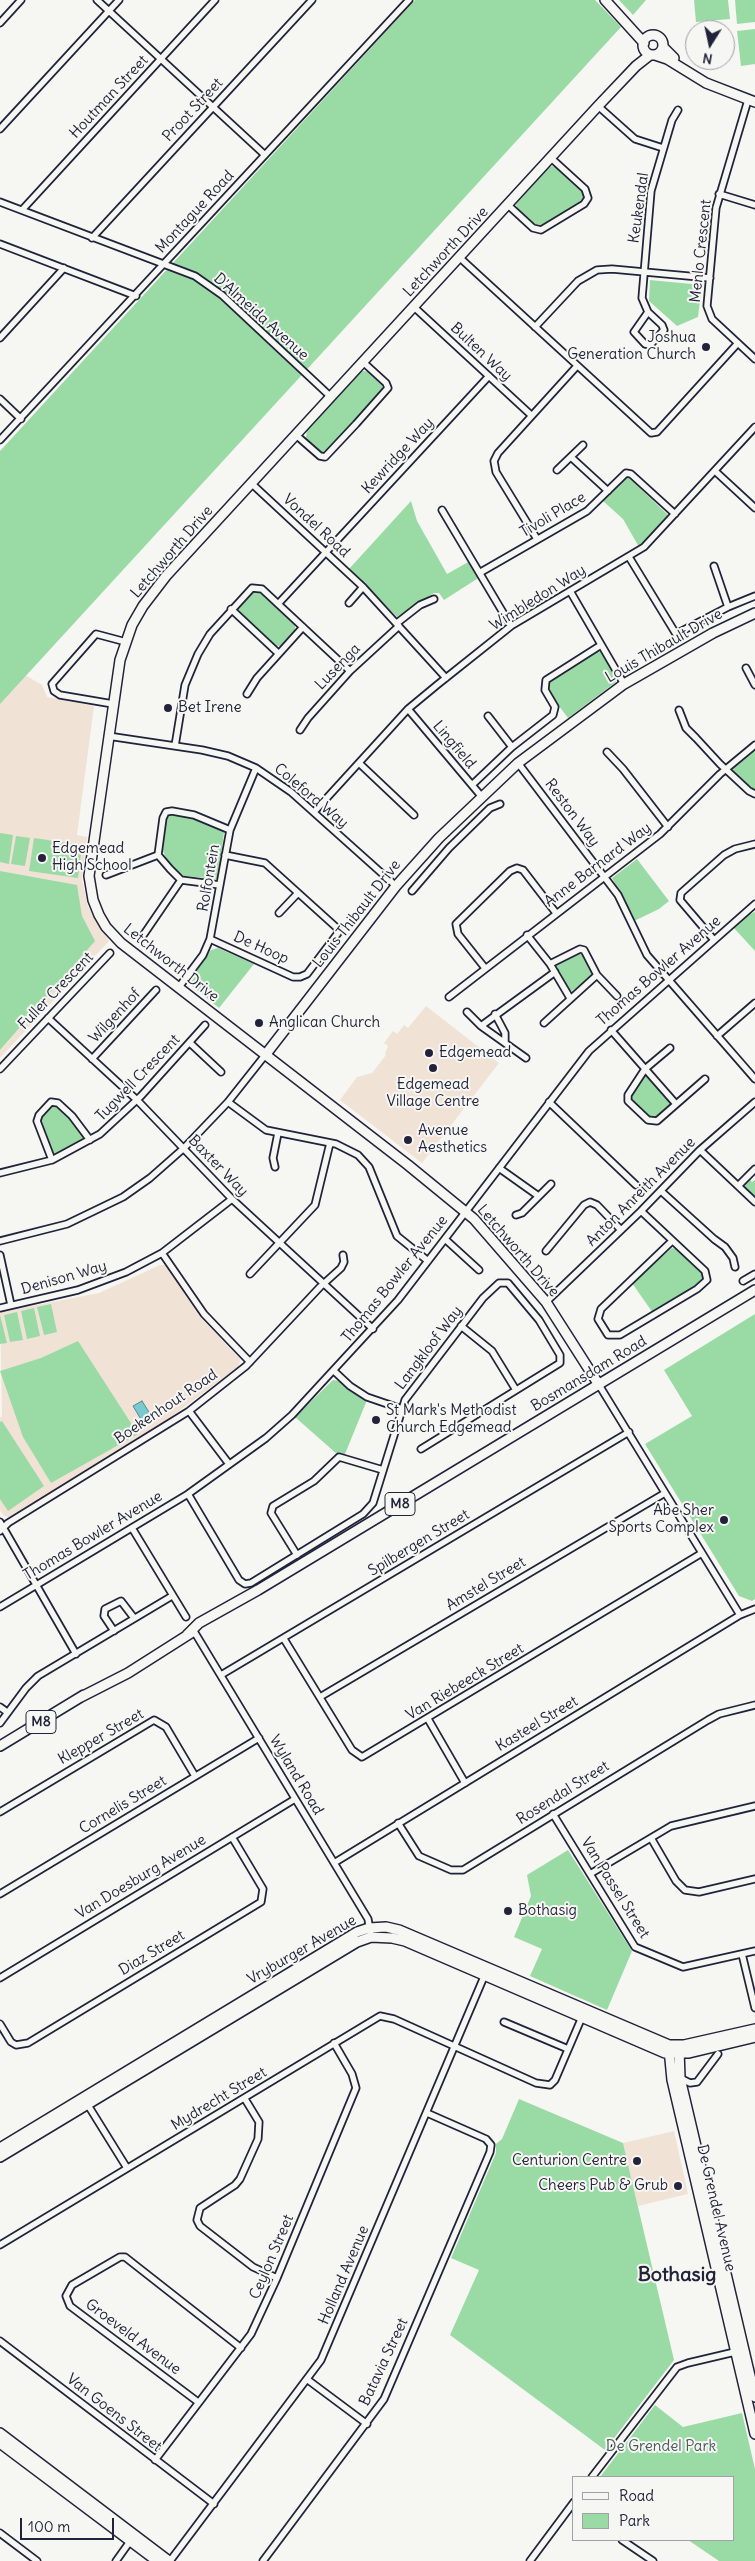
<!DOCTYPE html>
<style>
body{margin:0}
#map{position:relative;width:755px;height:2561px;overflow:hidden;background:#f6f6f2;font-family:Delius,sans-serif}
canvas{display:block}
.legend{position:absolute;left:572px;top:2476px;width:162px;height:65px;box-sizing:border-box;background:#f6f6f2;border:1px solid #a1a1a9;margin:0;padding:6px 9px;list-style:none;font-size:15px;color:#22223b}
.legend li{display:flex;align-items:center;gap:10px;height:25px}
.legend b{width:25px;border:1px solid #a1a1a9}
.north{position:absolute;left:685px;top:20px;width:50px;height:50px;box-sizing:border-box;background:#f6f6f2;border:1px solid #a1a1a9;border-radius:50%;rotate:190deg;font-size:14px;font-weight:700;line-height:20px;text-align:center;color:#22223b}
.north::after{content:'';display:block;margin:auto;width:18px;height:22px;background:#22223b;clip-path:polygon(50% 0,100% 100%,50% 72%,0 100%)}
.scale{position:absolute;left:20px;top:2518px;width:94px;height:22px;box-sizing:border-box;border:2px solid #22223b;border-top:0;padding-left:6px;font-size:15px;line-height:18px;white-space:nowrap;color:#22223b;-webkit-text-stroke:4px #f6f6f2;paint-order:stroke}
</style>
<div id="map">
<canvas width="755" height="2561"></canvas>
<ul class="legend">
<li><b style="height:6px;background:#f6f6f2"></b>Road</li>
<li><b style="height:14px;background:#9adba5"></b>Park</li>
</ul>
<div class="north">N</div>
<div class="scale">100 m</div>
</div>
<script>
const c = document.querySelector('canvas').getContext('2d');
c.lineJoin = 'round';
function fillPath(path, color) { c.fillStyle = color; c.fill(path, 'evenodd'); }
const toPath = rows => new Path2D(rows.map(r => 'M' + r).join(''));
function trace(path, color, width, dash) { c.strokeStyle = color; c.lineWidth = width; c.lineCap = dash ? 'butt' : 'round'; c.setLineDash(dash || []); c.stroke(path); }
function label(font, color, halo, rows, align = 'center') {
  c.font = font + ' Delius,sans-serif'; c.lineWidth = 4; c.setLineDash([]); c.textBaseline = 'middle'; c.strokeStyle = halo; c.fillStyle = color; for (const [text, x, y, turn = 0] of rows) {
    c.save(); c.translate(x, y); c.rotate((+turn || 0) * Math.PI / 180); c.textAlign = isNaN(turn) ? turn : align; if (halo) c.strokeText(text, 0, 0); c.fillText(text, 0, 0); c.restore();
  }
}
fillPath(toPath([
 [25,675,42,685,47,697,94,706,77,835,87,837,82,880,88,907,109,941,0,1058,0,703],
 [426,1006,499,1063,422,1163,340,1100,357,1077,372,1073,386,1055,385,1053,388,1046,384,1043,393,1031,397,1034,404,1025,408,1028],
 [160,1265,165,1265,200,1317,240,1359,239,1366,159,1426,9,1517,4,1516,0,1510,0,1418,2,1416,0,1312,99,1293],
 [674,2131,688,2194,638,2206,623,2143]
]), '#f1e2d6');
fillPath(toPath([
 [415,0,595,0,621,27,0,704,0,451],
 [619,0,646,0,633,15],
 [694,0,728,0,730,19,696,22],
 [735,0,755,0,755,22,737,24],
 [755,29,755,64,741,66,737,31],
 [552,166,558,168,583,191,585,197,584,201,539,228,518,211,516,204,547,169],
 [650,280,702,285,698,317,677,326,649,301],
 [364,371,369,372,382,384,382,391,326,452,319,452,306,439,307,429,359,372],
 [628,477,668,515,639,547,623,519,603,501,624,478],
 [411,501,417,521,447,574,470,561,480,577,444,600,439,593,434,593,397,617,349,569],
 [258,590,295,624,295,631,280,646,275,646,238,611,238,607,253,591],
 [597,651,603,653,616,676,616,682,568,718,547,690,548,683],
 [755,748,755,790,734,773,733,768],
 [171,814,198,820,224,832,218,879,184,876,169,865,163,851,162,841,166,819],
 [0,833,13,835,9,864,0,862],
 [16,836,30,838,25,866,11,864],
 [34,838,82,845,78,878,29,871],
 [637,859,669,901,659,909,634,921,612,878],
 [0,871,77,885,82,916,95,941,0,1050],
 [755,912,755,951,733,927,746,916],
 [218,948,254,964,219,1008,192,986,191,979,211,950],
 [578,953,585,955,593,975,572,991,566,988,556,966,558,962],
 [647,1076,671,1102,669,1107,655,1119,651,1119,630,1097,644,1077],
 [53,1105,57,1106,70,1117,84,1137,82,1141,55,1154,52,1153,40,1123,40,1117],
 [749,1178,752,1182,755,1180,755,1198,745,1188,745,1184],
 [672,1248,676,1249,704,1276,692,1290,653,1313,632,1283],
 [51,1304,57,1332,44,1335,37,1307],
 [34,1308,40,1336,27,1339,21,1311],
 [17,1312,23,1340,10,1342,4,1315],
 [755,1314,755,1599,752,1601,739,1596,645,1444,692,1416,664,1370],
 [0,1315,7,1343,0,1344],
 [78,1341,138,1434,51,1483,23,1437,0,1371,41,1358],
 [333,1380,340,1381,367,1400,345,1454,338,1455,295,1417],
 [2,1421,44,1486,8,1511,0,1499,0,1422],
 [568,1850,632,1951,607,2010,530,1976,542,1949,514,1937,531,1896,527,1875],
 [519,2099,623,2143,674,2360,605,2450,450,2335,479,2270,451,2258,496,2153,496,2144,502,2139],
 [655,2405,683,2427,742,2413,755,2469,755,2561,719,2561,688,2540,734,2540,734,2477,600,2477]
]), '#9adba5');
const water = toPath([
 [142,1401,154,1420,145,1426,133,1406,142,1401]
]);
fillPath(water, '#79cad0');
trace(water, '#568794', 1);
const street = toPath([
 [97,0,265,155],
 [0,23,21,0],
 [748,100,716,208,707,306,712,319,755,359],
 [598,106,635,139,663,148],
 [0,129,119,0],
 [719,194,755,205],
 [0,202,195,276,222,295,331,397],
 [508,205,533,228,541,230,584,204,588,198,585,189,551,158],
 [22,210,215,0],
 [92,238,312,0],
 [0,244,136,296],
 [459,257,651,433,657,432,738,343],
 [414,307,531,415],
 [648,312,634,332,645,344,650,345,664,330,662,325,648,312,642,298,651,191,672,120,678,110],
 [535,327,578,281,597,270,612,269,710,278],
 [0,338,64,268],
 [0,399,21,419],
 [296,435,320,456,325,457,356,424,388,388,386,383,363,362],
 [0,440,409,0],
 [572,458,608,491],
 [557,470,583,445],
 [715,471,755,508],
 [251,483,363,587,446,678],
 [442,510,511,626],
 [537,539,496,472,494,461,498,453,577,366],
 [629,557,676,634,728,607,755,596],
 [714,566,728,607],
 [481,572,587,511,626,473,631,474,675,514],
 [570,591,624,684],
 [349,603,363,587],
 [278,604,489,376],
 [231,609,278,653],
 [397,623,420,605,434,599],
 [746,668,755,685],
 [247,694,257,678,303,627],
 [113,704,60,695,54,691,52,684,96,634,126,642],
 [408,709,482,797],
 [679,710,686,728,696,738,720,764,749,791,755,794],
 [488,716,512,747],
 [300,730,308,718,350,671,399,626],
 [108,736,202,750,228,756,256,768,291,792,396,886],
 [175,746,185,685,198,654,210,634,252,588,262,589,350,671],
 [607,752,623,769,668,827],
 [359,763,414,815],
 [518,763,618,895,647,955,755,1079],
 [472,785,512,747,553,715,555,707,545,690,546,680,601,645],
 [314,812,408,709,437,685,511,626,644,547,755,427],
 [106,875,158,855],
 [220,885,181,880,170,869,158,855,163,818,166,812,172,811,194,815,230,830],
 [412,891,449,848,490,808,500,804],
 [279,913,298,893],
 [527,935,550,964,570,998],
 [142,937,181,880],
 [210,939,293,977,300,977,307,974,338,933,337,928,265,863,225,855],
 [714,940,680,900,681,893,724,855,735,849,755,844],
 [550,964,580,949,584,950,597,975,617,996],
 [485,968,458,934,456,924,510,871,517,868,523,870,556,913],
 [179,987,203,955,210,939,230,830,256,768],
 [449,997,660,834,720,774,755,745],
 [467,1012,481,1026,526,1058],
 [495,1014,505,1033,505,1043],
 [48,1018,137,1100,232,1199,373,1329],
 [544,1023,597,975],
 [481,1026,555,972],
 [611,1030,676,1104],
 [717,1036,755,1003],
 [190,1043,221,1072],
 [670,1048,645,1069,628,1095,628,1101,648,1120,657,1121,705,1079],
 [92,1059,156,990],
 [0,1069,110,953],
 [228,1102,266,1130,336,1144,358,1155,369,1167,397,1236,428,1261],
 [549,1102,636,1185],
 [700,1150,755,1202],
 [52,1160,37,1121,39,1115,51,1102,58,1103,72,1116,90,1140],
 [275,1167,273,1158,278,1133],
 [499,1168,537,1195],
 [0,1173,52,1160,100,1134,141,1096,205,1025],
 [739,1185,755,1169],
 [661,1191,714,1239,725,1247,733,1258,735,1267],
 [641,1211,705,1271,707,1280,697,1289,620,1335,608,1335,598,1319,601,1309,672,1241],
 [516,1215,522,1213,551,1184],
 [445,1239,479,1270],
 [0,1241,67,1224,123,1197,150,1178,184,1148,228,1102,266,1054],
 [546,1251,584,1205,590,1202,597,1205,621,1230],
 [162,1253,204,1314,250,1362],
 [0,1255,11,1305],
 [250,1274,315,1205,330,1143],
 [743,1281,755,1274],
 [546,1302,641,1211,700,1150,755,1102],
 [0,1308,78,1290,126,1272,162,1253,232,1199],
 [461,1326,492,1351,516,1390],
 [334,1371,350,1386,367,1397,402,1409],
 [599,1385,740,1615],
 [189,1411,229,1464],
 [188,1494,239,1580,245,1584,251,1583,363,1514,373,1503,405,1400,483,1298,499,1283,508,1283,539,1320,560,1355,560,1363,421,1449],
 [0,1522,76,1654],
 [132,1528,186,1617],
 [0,1531,8,1523,189,1411,246,1366,320,1287,341,1268,344,1262,343,1255],
 [297,1555,271,1513,273,1506,314,1481,339,1457,383,1470],
 [0,1607,188,1494,266,1438,292,1415,398,1300,589,1051,755,904],
 [192,1628,368,1919,371,1937],
 [114,1631,104,1616,105,1609,121,1601,134,1618],
 [284,1639,352,1750,362,1757,702,1553],
 [221,1675,629,1432],
 [320,1697,665,1493],
 [0,1707,7,1712],
 [428,1719,465,1783],
 [0,1723,26,1688,38,1676,172,1596],
 [0,1812,154,1720,166,1727,195,1776],
 [553,1814,635,1947,683,1967,755,1951],
 [398,1823,419,1856,451,1870,463,1870,708,1720,719,1714,755,1705],
 [651,1838,676,1881,685,1890,699,1892,755,1879],
 [334,1863,740,1615,755,1609],
 [590,1874,671,1826,755,1806],
 [0,1894,259,1738],
 [742,1954,755,2008],
 [0,1978,295,1799],
 [504,2022,568,2049],
 [0,2024,11,2042,16,2045,28,2043,261,1902,263,1889,232,1837],
 [680,2078,690,2083,697,2082,718,2054],
 [245,2099,259,2122,258,2139,240,2179,235,2185,200,2208,197,2220,200,2226,253,2267,277,2278],
 [86,2102,127,2168],
 [0,2245,380,2016,394,2019,536,2083,550,2085,555,2080,582,2017],
 [0,2341,214,2504],
 [308,2380,367,2424],
 [198,2402,70,2306,66,2296,72,2285,120,2257,125,2257,241,2348],
 [155,2460,251,2334,277,2278,356,2088,352,2074,334,2043],
 [592,2477,677,2367,688,2363,739,2351],
 [0,2533,37,2561],
 [622,2540,653,2561],
 [116,2561,131,2540],
 [170,2561,321,2360,486,1972],
 [263,2561,384,2399,490,2152,491,2145,486,2139,427,2113],
 [530,2561,574,2502]
]);
const secondary = toPath([
 [605,0,644,43],
 '643 45a10 10 0 1 1 20 0a10 10 0 1 1-20 0Z',
 [663,47,674,58],
 [655,55,667,59,706,83,755,102],
 [266,1054,396,886,439,838,518,763,624,684,713,633,755,613],
 [599,1385,546,1302,474,1219,408,1165,121,943,106,927,99,915,93,900,89,876,120,660,132,625,143,606,166,576,598,106,636,66,650,55],
 [669,2049,672,2080,755,2434],
 [679,2049,680,2078,755,2397],
 [0,2148,357,1932,369,1928,386,1927,399,1930,669,2045,684,2045,755,2029],
 [0,2157,357,1942,371,1937,392,1938,405,1941,665,2053,689,2053,755,2037],
 [0,2433,169,2561],
 [0,2443,157,2561]
]);
const primary = toPath([
 [187,1635,199,1623,258,1590,755,1290],
 [81,1697,128,1673,191,1633],
 [0,1746,84,1695]
]);
trace(street, '#22223b', 9);
trace(secondary, '#22223b', 12);
trace(primary, '#22223b', 12);
trace(street, '#f6f6f2', 5.5);
trace(secondary, '#f6f6f2', 9);
trace(primary, '#f6f6f2', 9);
for (const [x, y, r, color] of [
 [706,347,5,"#22223b"],
 [168,708,5,"#22223b"],
 [42,858,5,"#22223b"],
 [259,1023,5,"#22223b"],
 [429,1053,5,"#22223b"],
 [433,1068,5,"#22223b"],
 [408,1140,5,"#22223b"],
 [376,1420,5,"#22223b"],
 [724,1520,5,"#22223b"],
 [508,1911,5,"#22223b"],
 [637,2161,5,"#22223b"],
 [678,2186,5,"#22223b"]
]) { const dot = new Path2D(); dot.arc(x, y, r, 0, 2 * Math.PI); c.fillStyle = color; c.fill(dot); trace(dot, '#f6f6f2', 2); }
for (const [x, y, w] of [
 [400,1504,30],
 [41,1722,30]
]) { const box = new Path2D(); box.roundRect(x - w / 2, y - 11.5, w, 23, 4); c.fillStyle = '#f6f6f2'; c.fill(box); trace(box, '#22223b', 1); }
label('bold 14px', '#22223b', null, [
 ["M8",400,1504],
 ["M8",41,1722]
]);
label('15px', '#22223b', '#f6f6f2', [
 ["Houtman Street",109,97,-47],
 ["Proot Street",193,110,-47],
 ["Keukendal",639,208,-82],
 ["Montague Road",195,212,-47],
 ["Menlo Crescent",701,251,-84],
 ["Letchworth Drive",446,252,-47],
 ["D'Almeida Avenue",261,317,42],
 ["Bulten Way",481,352,43],
 ["Kewridge Way",398,456,-47],
 ["Tivoli Place",553,515,-31],
 ["Vondel Road",316,526,43],
 ["Letchworth Drive",172,552,-49],
 ["Wimbledon Way",538,598,-32],
 ["Louis Thibault Drive",664,646,-30],
 ["Lusenga",338,667,-46],
 ["Lingfield",454,745,50],
 ["Coleford Way",311,796,40],
 ["Reston Way",572,813,53],
 ["Anne Barnard Way",598,865,-37],
 ["Rolfontein",209,878,-80],
 ["Louis Thibault Drive",357,914,-52],
 ["De Hoop",261,948,24],
 ["Letchworth Drive",171,963,38],
 ["Thomas Bowler Avenue",659,971,-41],
 ["Fuller Crescent",56,991,-46],
 ["Wilgenhof",115,1016,-47],
 ["Tugwell Crescent",138,1078,-46],
 ["Baxter Way",218,1166,46],
 ["Anton Anreith Avenue",641,1192,-45],
 ["Letchworth Drive",518,1251,49],
 ["Denison Way",64,1278,-16],
 ["Thomas Bowler Avenue",395,1279,-51],
 ["Langkloof Way",429,1348,-53],
 ["Bosmansdam Road",589,1374,-31],
 ["Boekenhout Road",166,1407,-34],
 ["Thomas Bowler Avenue",93,1536,-31],
 ["Spilbergen Street",419,1543,-31],
 ["Amstel Street",486,1584,-31],
 ["Van Riebeeck Street",465,1682,-31],
 ["Kasteel Street",537,1724,-31],
 ["Klepper Street",101,1737,-30],
 ["Wyland Road",296,1775,59],
 ["Rosendal Street",563,1793,-32],
 ["Cornelis Street",123,1805,-31],
 ["Van Doesburg Avenue",141,1877,-31],
 ["Van Passel Street",615,1888,58],
 ["Vryburger Avenue",302,1950,-30],
 ["Diaz Street",152,1953,-31],
 ["Mydrecht Street",219,2099,-31],
 ["De Grendel Avenue",716,2208,77],
 ["Ceylon Street",272,2257,-67],
 ["Holland Avenue",344,2275,-67],
 ["Groeveld Avenue",133,2337,37],
 ["Batavia Street",384,2362,-65],
 ["Van Goens Street",114,2413,38]
]);
label('15px', '#22223b', '#f6f6f2', [
 ["Joshua",696,338,"right"],
 ["Generation Church",696,355,"right"],
 ["Bet Irene",178,708],
 ["Edgemead",52,849],
 ["High School",52,866],
 ["Anglican Church",269,1023],
 ["Edgemead",439,1053],
 ["Edgemead",433,1085,"center"],
 ["Village Centre",433,1102,"center"],
 ["Avenue",418,1131],
 ["Aesthetics",418,1148],
 ["St Mark's Methodist",386,1411],
 ["Church Edgemead",386,1428],
 ["Abe Sher",714,1511,"right"],
 ["Sports Complex",714,1528,"right"],
 ["Bothasig",518,1911],
 ["Centurion Centre",627,2161,"right"],
 ["Cheers Pub & Grub",668,2186,"right"]
], 'left');
label('15px', '#465a5b', '#f6f6f2', [
 ["De Grendel Park",661,2447]
]);
label('bold 20px', '#22223b', '#f6f6f2', [
 ["Bothasig",677,2275]
]);
</script>
